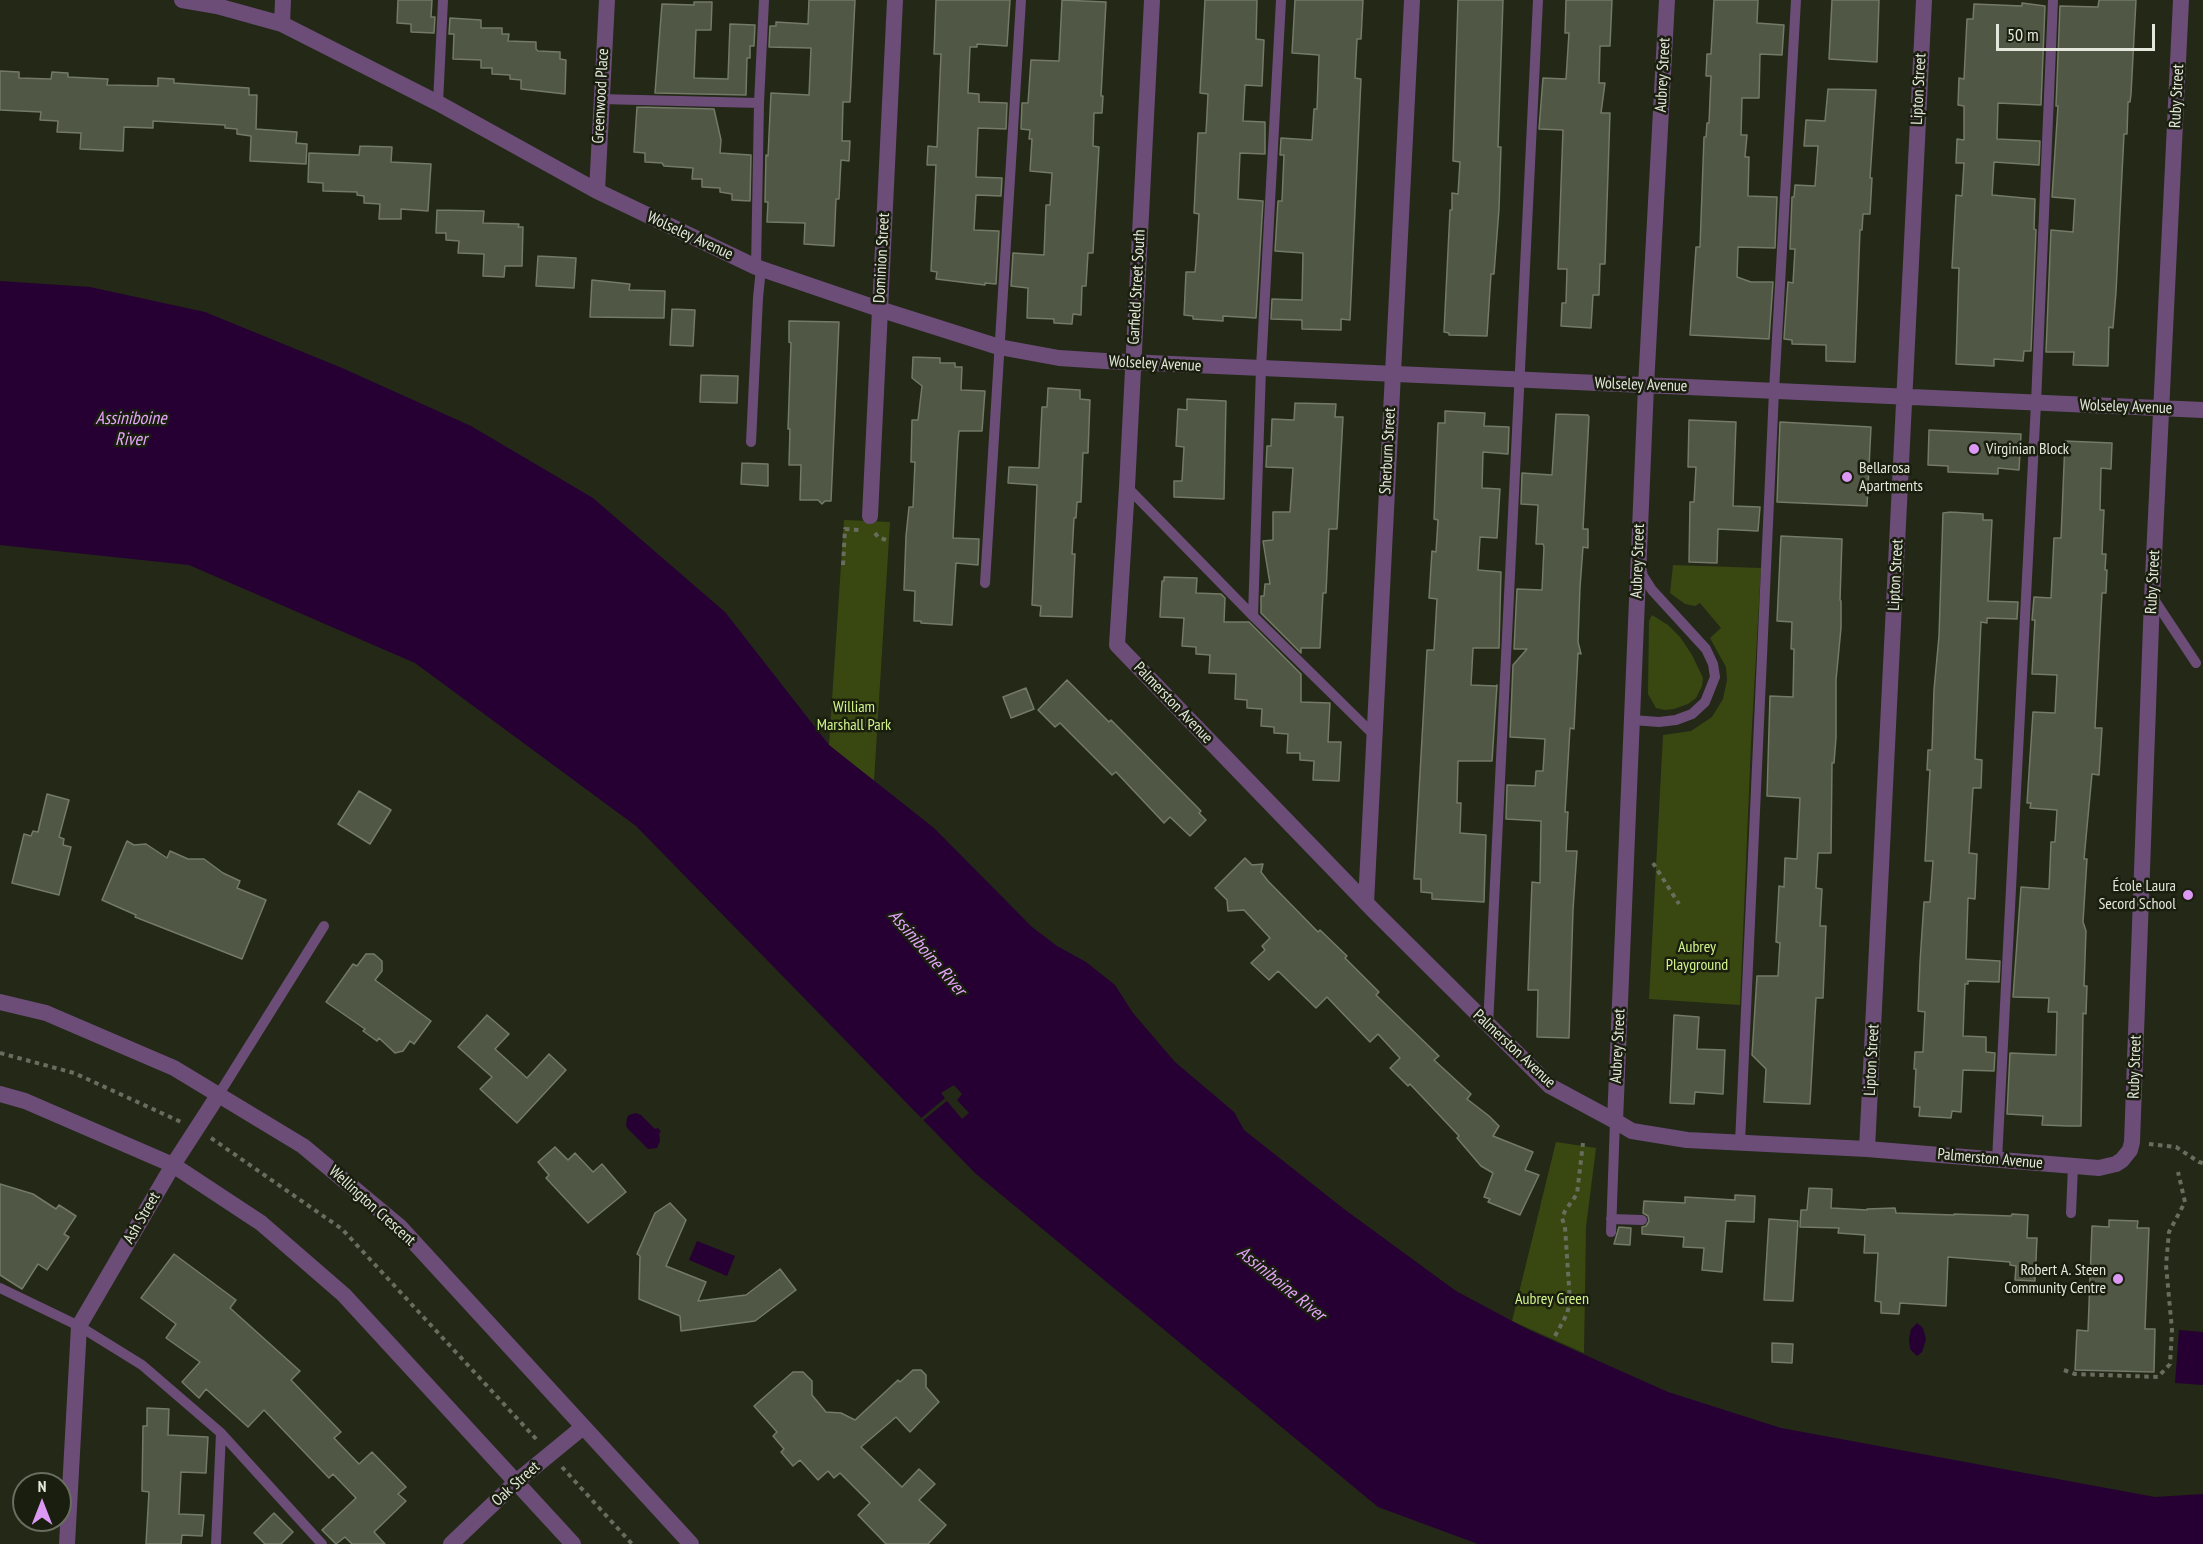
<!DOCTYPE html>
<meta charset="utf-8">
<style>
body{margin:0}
#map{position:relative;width:2203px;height:1544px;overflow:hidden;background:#232817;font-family:"PT Sans Narrow",sans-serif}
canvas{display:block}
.north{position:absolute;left:12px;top:1472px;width:60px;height:60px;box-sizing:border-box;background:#191e0e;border:2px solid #6a6e60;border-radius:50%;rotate:0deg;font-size:16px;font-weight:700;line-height:24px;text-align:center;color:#e3e7dc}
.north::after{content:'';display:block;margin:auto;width:21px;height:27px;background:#dc99f4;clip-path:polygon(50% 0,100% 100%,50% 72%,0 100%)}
.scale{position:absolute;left:1996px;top:24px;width:159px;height:27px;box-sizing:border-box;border:3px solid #e3e7dc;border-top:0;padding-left:8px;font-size:18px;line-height:21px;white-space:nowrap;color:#e3e7dc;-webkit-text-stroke:4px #191e0e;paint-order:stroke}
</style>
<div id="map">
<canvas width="2203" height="1544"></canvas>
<div class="north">N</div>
<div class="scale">50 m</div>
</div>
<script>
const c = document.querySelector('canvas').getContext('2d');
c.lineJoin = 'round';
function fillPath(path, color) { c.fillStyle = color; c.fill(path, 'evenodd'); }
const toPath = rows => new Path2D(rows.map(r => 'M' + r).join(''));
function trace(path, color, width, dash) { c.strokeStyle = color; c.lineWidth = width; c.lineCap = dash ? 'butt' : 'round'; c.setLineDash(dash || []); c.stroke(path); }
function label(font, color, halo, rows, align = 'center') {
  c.font = font + ' "PT Sans Narrow",sans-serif'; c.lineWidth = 5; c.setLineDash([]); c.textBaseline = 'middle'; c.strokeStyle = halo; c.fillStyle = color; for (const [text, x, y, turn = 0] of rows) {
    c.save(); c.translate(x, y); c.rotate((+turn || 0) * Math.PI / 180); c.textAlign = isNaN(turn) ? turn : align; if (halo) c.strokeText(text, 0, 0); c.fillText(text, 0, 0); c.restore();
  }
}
fillPath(toPath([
 [844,520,890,522,874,781,861,772,829,745],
 [1673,565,1761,568,1751,744,1740,1005,1649,999,1663,735,1691,731,1712,717,1723,699,1727,680,1726,667,1710,638,1721,628,1700,603,1695,606,1685,604,1670,593],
 [1652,615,1668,625,1680,637,1692,655,1703,678,1702,686,1696,698,1688,704,1674,709,1665,710,1656,708,1648,694,1649,621],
 [1556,1142,1596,1148,1586,1227,1584,1353,1512,1321]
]), '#394811');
fillPath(toPath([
 [0,281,90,287,205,312,342,368,471,426,593,498,725,612,829,745,934,828,1032,927,1057,946,1086,962,1115,985,1133,1013,1175,1062,1234,1112,1244,1130,1344,1209,1456,1291,1529,1330,1668,1392,1781,1428,2155,1497,2203,1494,2203,1544,1478,1544,1378,1507,975,1173,636,826,415,663,189,565,0,545],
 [636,1113,641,1115,655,1129,658,1128,661,1132,659,1133,660,1141,657,1148,648,1149,628,1129,626,1126,627,1118,629,1115],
 [697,1241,735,1256,727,1276,689,1260],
 [1917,1323,1923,1328,1926,1339,1922,1352,1917,1356,1910,1349,1909,1339,1911,1329],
 [2179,1330,2203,1332,2203,1385,2175,1383]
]), '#260033');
fillPath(toPath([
 [954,1085,962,1094,957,1100,969,1113,962,1119,947,1101,921,1122,919,1120,945,1098,941,1093]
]), '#232817');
const building = toPath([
 [398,0,432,0,431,17,435,17,434,33,411,32,411,24,397,23,398,0],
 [809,0,855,0,850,102,843,102,842,141,850,141,849,161,841,160,839,199,836,199,834,246,804,244,805,223,767,222,768,202,765,202,766,155,768,156,771,93,809,95,811,48,769,47,770,26,776,26,776,22,808,24,809,0],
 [936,0,1010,0,1007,46,977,44,977,47,970,47,968,93,979,94,979,102,1007,103,1006,129,978,128,976,177,1002,178,1001,196,976,195,974,230,999,231,996,284,985,283,985,285,936,279,937,272,931,271,936,165,927,165,928,146,937,147,941,54,934,54,936,0],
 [1062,0,1106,2,1101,96,1103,96,1102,113,1094,113,1093,146,1099,147,1093,253,1088,253,1086,286,1082,286,1081,315,1073,314,1072,324,1054,323,1054,319,1027,318,1028,288,1011,286,1013,253,1044,255,1046,205,1050,205,1052,173,1030,171,1032,139,1029,139,1030,130,1021,129,1022,103,1028,103,1031,60,1059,61,1062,0],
 [1205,0,1257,0,1256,39,1264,40,1262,86,1245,85,1243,121,1265,122,1265,154,1240,153,1238,199,1263,201,1256,318,1223,316,1223,321,1193,319,1193,316,1184,315,1186,272,1195,272,1196,262,1199,214,1194,213,1198,133,1206,133,1208,94,1200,93,1205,0],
 [1295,0,1363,0,1361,39,1357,39,1355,78,1361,79,1350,320,1341,319,1341,330,1302,329,1302,320,1271,319,1272,299,1302,300,1303,253,1275,251,1278,201,1282,201,1284,155,1280,155,1281,138,1312,140,1314,109,1317,109,1319,55,1292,53,1295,0],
 [1458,0,1503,0,1498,147,1501,147,1499,209,1494,274,1491,274,1487,336,1449,335,1449,333,1444,332,1450,210,1452,210,1452,193,1458,194,1460,162,1453,161,1458,0],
 [1566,0,1612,0,1610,46,1600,46,1599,83,1605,83,1601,113,1610,113,1605,264,1600,264,1599,295,1593,295,1591,328,1561,326,1562,303,1566,303,1567,269,1558,269,1563,130,1539,129,1543,78,1566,79,1569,33,1565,33,1566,0],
 [1714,0,1758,0,1757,23,1784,25,1782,55,1760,54,1759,98,1742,98,1741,135,1747,135,1745,157,1749,157,1748,196,1777,197,1775,248,1738,247,1737,277,1751,282,1773,282,1769,339,1690,335,1696,247,1700,247,1704,137,1706,137,1707,123,1709,123,1711,76,1706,76,1707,54,1711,54,1714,0],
 [1832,0,1879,0,1877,62,1829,59,1832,0],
 [2099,0,2136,0,2131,94,2130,102,2128,102,2127,134,2124,134,2116,292,2113,328,2109,327,2108,366,2073,365,2074,352,2046,352,2051,230,2073,232,2075,199,2052,197,2058,106,2056,106,2060,6,2098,7,2099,0],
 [694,2,712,2,711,30,696,30,694,78,728,79,730,24,755,25,754,46,750,46,750,58,747,58,746,95,655,93,662,4,694,5,694,2],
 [2022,3,2045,6,2041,105,1998,103,1997,139,2040,141,2039,165,1994,162,1992,195,2035,199,2034,229,2036,230,2031,351,2024,351,2023,361,1994,359,1994,366,1956,364,1959,268,1952,268,1956,195,1962,196,1964,163,1956,163,1957,139,1964,140,1964,106,1958,105,1959,78,1964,79,1967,19,1973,19,1974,4,2022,6,2022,3],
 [450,18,481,20,481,28,502,28,502,34,509,34,508,41,536,42,536,49,538,51,560,52,560,59,566,60,565,94,521,89,521,80,510,79,510,75,492,74,492,68,481,68,481,60,453,59,454,34,449,34,450,18],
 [0,71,19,72,19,78,51,79,52,72,68,73,68,77,108,79,107,85,158,86,158,78,174,79,174,83,249,88,249,95,257,95,256,129,297,132,296,143,307,144,306,164,250,161,251,136,237,134,237,129,225,128,225,125,153,121,153,128,124,127,123,151,80,149,81,133,57,132,58,121,40,120,41,112,0,110,0,71],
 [1828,89,1876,90,1870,178,1872,178,1870,214,1863,214,1862,230,1860,230,1855,362,1826,361,1826,345,1792,344,1792,340,1784,339,1788,282,1793,283,1795,249,1790,249,1792,197,1794,197,1795,185,1815,186,1818,146,1804,146,1806,120,1825,121,1828,89],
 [637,107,714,109,721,140,720,153,751,155,750,201,732,200,732,194,720,192,720,188,702,187,702,179,692,179,693,168,664,166,662,163,645,162,645,153,634,152,637,107],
 [360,146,392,147,391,162,431,164,428,211,401,209,401,219,379,219,380,204,364,203,364,196,357,195,357,192,323,191,323,183,308,182,309,153,359,155,360,146],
 [437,210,484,211,483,223,519,224,518,227,523,227,522,266,505,266,504,277,483,276,484,254,458,253,459,241,446,240,446,233,436,233,437,210],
 [538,256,576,258,574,288,536,286,538,256],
 [592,280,630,284,629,290,665,291,664,318,590,317,592,280],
 [672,309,695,310,693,346,670,345,672,309],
 [789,321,839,322,831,501,825,501,822,504,818,500,800,500,801,465,789,465,790,429,788,429,791,343,789,342,789,321],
 [913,357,940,358,940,363,955,363,955,367,962,367,961,390,985,391,982,431,959,431,958,440,953,538,979,539,978,565,956,563,952,625,921,623,921,621,914,621,915,591,904,590,906,536,909,507,913,507,915,462,911,462,912,420,918,420,922,386,912,378,913,357],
 [701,375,738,376,737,403,700,402,701,375],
 [1048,388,1080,390,1080,399,1090,400,1088,453,1083,453,1081,502,1077,502,1076,518,1074,518,1072,554,1075,554,1072,617,1040,616,1041,606,1032,605,1037,485,1008,483,1009,467,1039,468,1042,407,1047,407,1048,388],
 [1187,399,1226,401,1224,499,1174,497,1174,481,1182,481,1184,447,1176,446,1178,409,1187,410,1187,399],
 [1295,403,1336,404,1335,417,1343,417,1337,529,1329,529,1326,593,1323,593,1320,648,1301,648,1301,653,1261,613,1261,596,1264,596,1265,584,1270,584,1263,541,1273,540,1273,512,1290,512,1293,468,1266,467,1267,446,1271,446,1272,419,1294,420,1295,403],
 [1445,411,1485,413,1484,426,1509,427,1508,454,1483,452,1482,488,1500,489,1497,538,1480,537,1478,570,1501,572,1499,648,1473,648,1472,667,1471,685,1496,686,1497,685,1492,761,1458,761,1457,803,1461,803,1460,833,1486,835,1484,902,1432,899,1432,893,1421,892,1421,879,1414,879,1427,650,1434,650,1437,599,1429,598,1432,551,1436,552,1438,520,1434,519,1438,423,1445,423,1445,411],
 [1556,414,1588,415,1589,417,1583,529,1588,529,1588,548,1583,547,1580,587,1578,642,1581,654,1578,653,1574,729,1570,728,1565,812,1568,812,1566,851,1577,851,1573,910,1569,1038,1537,1037,1538,990,1528,990,1532,882,1540,883,1541,821,1506,819,1507,785,1535,786,1536,771,1543,771,1545,739,1510,737,1513,665,1527,649,1514,649,1517,589,1542,590,1544,547,1543,544,1536,544,1538,505,1521,504,1522,473,1552,475,1556,414],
 [1689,420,1736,422,1733,506,1760,507,1758,531,1718,529,1717,563,1689,562,1690,502,1694,502,1696,467,1688,467,1689,420],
 [1780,422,1871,427,1867,506,1777,502,1780,422],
 [1929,430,2021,434,2019,470,1998,468,1998,474,1948,472,1948,466,1928,465,1929,430],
 [2065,441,2112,443,2111,469,2101,468,2100,510,2104,510,2102,554,2106,554,2105,570,2107,570,2106,593,2102,593,2095,728,2102,728,2099,775,2092,774,2084,859,2087,859,2083,922,2086,931,2084,986,2087,986,2086,1014,2083,1013,2081,1126,2068,1126,2042,1125,2043,1116,2007,1114,2010,1053,2056,1055,2057,1012,2048,1012,2049,998,2013,997,2021,887,2049,889,2051,842,2055,842,2057,810,2030,808,2031,803,2027,803,2033,712,2055,713,2057,675,2032,674,2035,620,2032,620,2034,597,2051,598,2054,538,2061,538,2065,441],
 [742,463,768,464,768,486,741,484,742,463],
 [1951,512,1983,514,1983,520,1992,520,1988,601,2018,602,2017,619,1987,618,1987,623,1981,622,1975,759,1982,760,1981,788,1973,788,1969,853,1977,854,1975,899,1968,898,1966,959,2000,961,1999,982,1968,981,1968,984,1965,984,1963,1036,1986,1037,1986,1052,1995,1053,1994,1071,1963,1070,1961,1112,1952,1111,1951,1118,1919,1116,1920,1107,1914,1107,1916,1069,1914,1069,1915,1052,1923,1052,1925,1012,1918,1011,1920,962,1924,902,1930,902,1933,861,1925,861,1930,770,1927,770,1928,750,1932,750,1934,690,1939,636,1943,513,1951,512],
 [1781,536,1842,539,1840,600,1841,601,1841,628,1836,680,1836,738,1834,763,1832,763,1831,853,1818,853,1816,888,1822,889,1820,926,1826,926,1823,998,1816,998,1810,1104,1764,1102,1766,1069,1752,1055,1757,976,1778,976,1780,943,1776,942,1779,886,1784,887,1785,858,1797,859,1800,798,1767,796,1770,696,1793,697,1794,649,1791,649,1792,622,1777,621,1781,536],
 [1164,577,1197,578,1196,593,1221,594,1225,598,1224,622,1249,622,1301,674,1301,702,1330,703,1328,742,1341,742,1339,781,1313,780,1314,761,1300,760,1300,753,1287,753,1288,734,1274,733,1274,727,1261,726,1262,709,1247,708,1247,700,1235,699,1236,674,1209,673,1210,655,1196,654,1196,647,1182,646,1184,618,1160,617,1162,581,1164,581,1164,577],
 [1067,680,1109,722,1111,720,1119,728,1201,811,1199,813,1206,820,1190,836,1170,817,1164,823,1116,772,1112,775,1060,723,1055,727,1038,710,1067,680],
 [1026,688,1034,709,1011,718,1003,697,1026,688],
 [359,791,391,810,370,844,338,824,359,791],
 [47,794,69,800,59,837,64,839,63,845,71,847,59,895,12,883,24,834,31,836,33,831,38,832,47,794],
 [127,841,134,845,146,844,167,858,170,851,188,859,204,859,223,873,240,881,237,888,266,900,242,959,135,917,136,915,102,900,127,841],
 [1245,858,1252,865,1263,864,1261,872,1268,881,1318,932,1320,930,1347,956,1345,958,1379,992,1376,995,1439,1056,1434,1060,1471,1094,1467,1099,1489,1116,1499,1126,1493,1136,1533,1152,1525,1170,1539,1175,1520,1215,1488,1202,1490,1199,1484,1197,1493,1173,1481,1166,1457,1138,1459,1136,1410,1084,1408,1086,1390,1068,1400,1058,1378,1034,1370,1042,1327,997,1316,1008,1278,971,1269,980,1251,963,1265,950,1262,946,1270,938,1244,910,1228,911,1227,900,1215,888,1245,858],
 [366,954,374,954,382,961,382,971,375,980,431,1021,414,1044,410,1041,403,1051,395,1053,379,1038,377,1041,363,1031,365,1029,326,1002,353,964,357,966,366,954],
 [487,1015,509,1034,495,1049,527,1078,549,1054,566,1070,517,1123,480,1089,492,1077,458,1047,487,1015],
 [1674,1015,1699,1017,1697,1049,1725,1050,1723,1094,1695,1092,1694,1104,1670,1103,1674,1015],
 [555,1147,568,1160,575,1153,593,1172,602,1164,626,1192,588,1223,546,1178,549,1175,538,1162,555,1147],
 [0,1184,33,1194,56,1209,59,1205,76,1216,64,1234,69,1237,47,1270,38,1264,22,1289,0,1275,0,1184],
 [1809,1188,1832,1189,1831,1208,1867,1210,1867,1209,1895,1208,1896,1213,1954,1215,1954,1214,2011,1216,2012,1214,2028,1215,2027,1238,2037,1238,2035,1281,2015,1280,2016,1266,2010,1265,2010,1262,1948,1257,1946,1306,1900,1303,1899,1314,1881,1313,1881,1302,1875,1301,1878,1253,1864,1253,1865,1235,1838,1233,1839,1228,1800,1227,1801,1210,1807,1210,1809,1188],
 [1735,1195,1755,1196,1754,1222,1726,1221,1722,1272,1702,1270,1704,1248,1683,1247,1684,1237,1642,1234,1642,1227,1646,1226,1649,1221,1648,1216,1643,1213,1644,1201,1685,1203,1685,1197,1735,1200,1735,1195],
 [670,1203,686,1220,666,1266,706,1282,698,1301,746,1295,780,1269,796,1290,755,1321,681,1331,680,1316,639,1299,640,1256,637,1254,655,1213,670,1203],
 [1769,1219,1798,1221,1793,1301,1764,1300,1769,1219],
 [2109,1220,2138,1221,2137,1228,2149,1228,2145,1329,2155,1329,2154,1372,2075,1370,2077,1330,2088,1331,2092,1226,2109,1227,2109,1220],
 [1619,1227,1631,1228,1630,1245,1614,1244,1619,1227],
 [174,1254,236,1300,230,1308,300,1371,291,1380,341,1432,334,1438,359,1464,372,1452,406,1487,398,1494,406,1501,374,1532,385,1544,352,1544,345,1537,336,1544,322,1530,356,1498,333,1474,329,1478,264,1410,248,1427,206,1389,199,1398,182,1382,200,1362,166,1338,176,1324,141,1298,174,1254],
 [1772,1343,1793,1344,1792,1363,1772,1362,1772,1343],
 [913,1370,921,1370,926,1375,926,1387,939,1402,910,1432,896,1417,861,1447,902,1487,919,1469,935,1484,919,1500,946,1525,928,1544,886,1544,858,1515,870,1503,840,1473,834,1478,828,1471,818,1480,800,1460,793,1466,781,1452,784,1449,773,1436,777,1432,754,1406,793,1372,803,1372,812,1381,812,1395,826,1412,841,1413,855,1420,898,1380,900,1382,913,1370],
 [147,1408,169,1409,168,1435,208,1437,206,1473,181,1472,179,1514,204,1515,202,1536,182,1535,181,1544,146,1544,149,1492,142,1491,143,1426,147,1426,147,1408],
 [274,1513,293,1532,281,1544,265,1544,254,1533,274,1513]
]);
fillPath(building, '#505744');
trace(building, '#737a67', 1.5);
trace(toPath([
 [875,533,878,537,889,541],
 [843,565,845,529,859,530],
 [1653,863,1679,904],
 [0,1053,74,1073,181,1122],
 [211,1138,342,1229,538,1441],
 [2149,1144,2176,1147,2199,1162,2203,1163],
 [1555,1336,1567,1314,1570,1301,1565,1227,1562,1218,1565,1211,1577,1194,1583,1143],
 [2064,1370,2075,1374,2158,1377,2170,1364,2172,1330,2166,1265,2169,1232,2185,1202,2178,1172],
 [562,1467,632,1544]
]), '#696d5e', 4, [4.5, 4.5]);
trace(toPath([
 [600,99,759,103],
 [438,103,443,0],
 [756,267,759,103,764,0],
 [751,442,758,298,761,268],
 [1127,487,1253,616,1375,736],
 [985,583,1021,0],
 [2153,598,2196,663],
 [1253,616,1261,368,1281,0],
 [1632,720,1659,722,1676,720,1692,714,1705,702,1715,677,1713,664,1706,649,1652,590,1643,576,1641,568],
 [1488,1026,1538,0],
 [219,1094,324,926],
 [1740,1143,1774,391,1796,0],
 [1997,1160,2036,403,2053,0],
 [2071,1213,2073,1166],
 [1611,1219,1642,1220],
 [1611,1232,1615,1121],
 [0,1288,79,1326,142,1365,221,1433,322,1544],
 [216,1544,221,1433]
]), '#6b4d77', 10);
trace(toPath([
 [182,0,217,6,282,24,438,103,597,191,756,267,879,309,999,347,1059,358,1105,361,2203,410],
 [1152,0,1127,487,1117,645,1374,911,1550,1086,1615,1121,1632,1131,1687,1140,1867,1149,2099,1168,2116,1164,2122,1160,2130,1150,2132,1142,2152,598,2181,0],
 [282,24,283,0],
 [597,191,607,0],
 [870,516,895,0],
 [1366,903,1412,0],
 [0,1002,46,1013,174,1068,303,1146,400,1227,691,1544],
 [0,1094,25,1101,173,1165,261,1223,344,1295,573,1544],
 [1615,1121,1646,386,1667,0],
 [1867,1149,1924,0],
 [67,1544,79,1326,173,1165,219,1094],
 [451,1544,516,1482,583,1427]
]), '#6b4d77', 16);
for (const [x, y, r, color] of [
 [1974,449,6,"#dc99f4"],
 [1847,477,6,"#dc99f4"],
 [2188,895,6,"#dc99f4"],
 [2118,1279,6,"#dc99f4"]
]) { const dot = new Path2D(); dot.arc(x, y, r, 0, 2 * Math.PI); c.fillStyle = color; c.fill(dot); trace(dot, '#191e0e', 2); }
label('16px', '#e3e7dc', '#191e0e', [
 ["Aubrey Street",1663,75,-87],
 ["Lipton Street",1919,89,-87],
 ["Greenwood Place",601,96,-87],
 ["Ruby Street",2177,96,-87],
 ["Wolseley Avenue",690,236,25],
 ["Dominion Street",882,258,-87],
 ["Garfield Street South",1137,287,-87],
 ["Wolseley Avenue",1155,364,3],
 ["Wolseley Avenue",1641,385,2],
 ["Wolseley Avenue",2126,407,2],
 ["Sherburn Street",1388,451,-87],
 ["Aubrey Street",1638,561,-88],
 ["Lipton Street",1896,575,-87],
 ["Ruby Street",2153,582,-87],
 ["Palmerston Avenue",1173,703,46],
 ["Aubrey Street",1618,1046,-87],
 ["Palmerston Avenue",1514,1049,43],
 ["Lipton Street",1872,1060,-87],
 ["Ruby Street",2135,1067,-88],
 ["Palmerston Avenue",1990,1159,5],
 ["Wellington Crescent",372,1206,42],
 ["Ash Street",142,1218,-60],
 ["Oak Street",516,1484,-42]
]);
label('16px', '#e3e7dc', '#191e0e', [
 ["Virginian Block",1986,449],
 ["Bellarosa",1859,468],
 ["Apartments",1859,486],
 ["École Laura",2176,886,"right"],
 ["Secord School",2176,904,"right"],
 ["Robert A. Steen",2106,1270,"right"],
 ["Community Centre",2106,1288,"right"]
], 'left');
label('16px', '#d2f38b', '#191e0e', [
 ["William",854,707],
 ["Marshall Park",854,725],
 ["Aubrey",1697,947],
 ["Playground",1697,965],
 ["Aubrey Green",1552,1299]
]);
label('italic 18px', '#e5a6fc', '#191e0e', [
 ["Assiniboine",131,419],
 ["River",131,440],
 ["Assiniboine River",927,953,49],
 ["Assiniboine River",1281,1284,39]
]);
</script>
